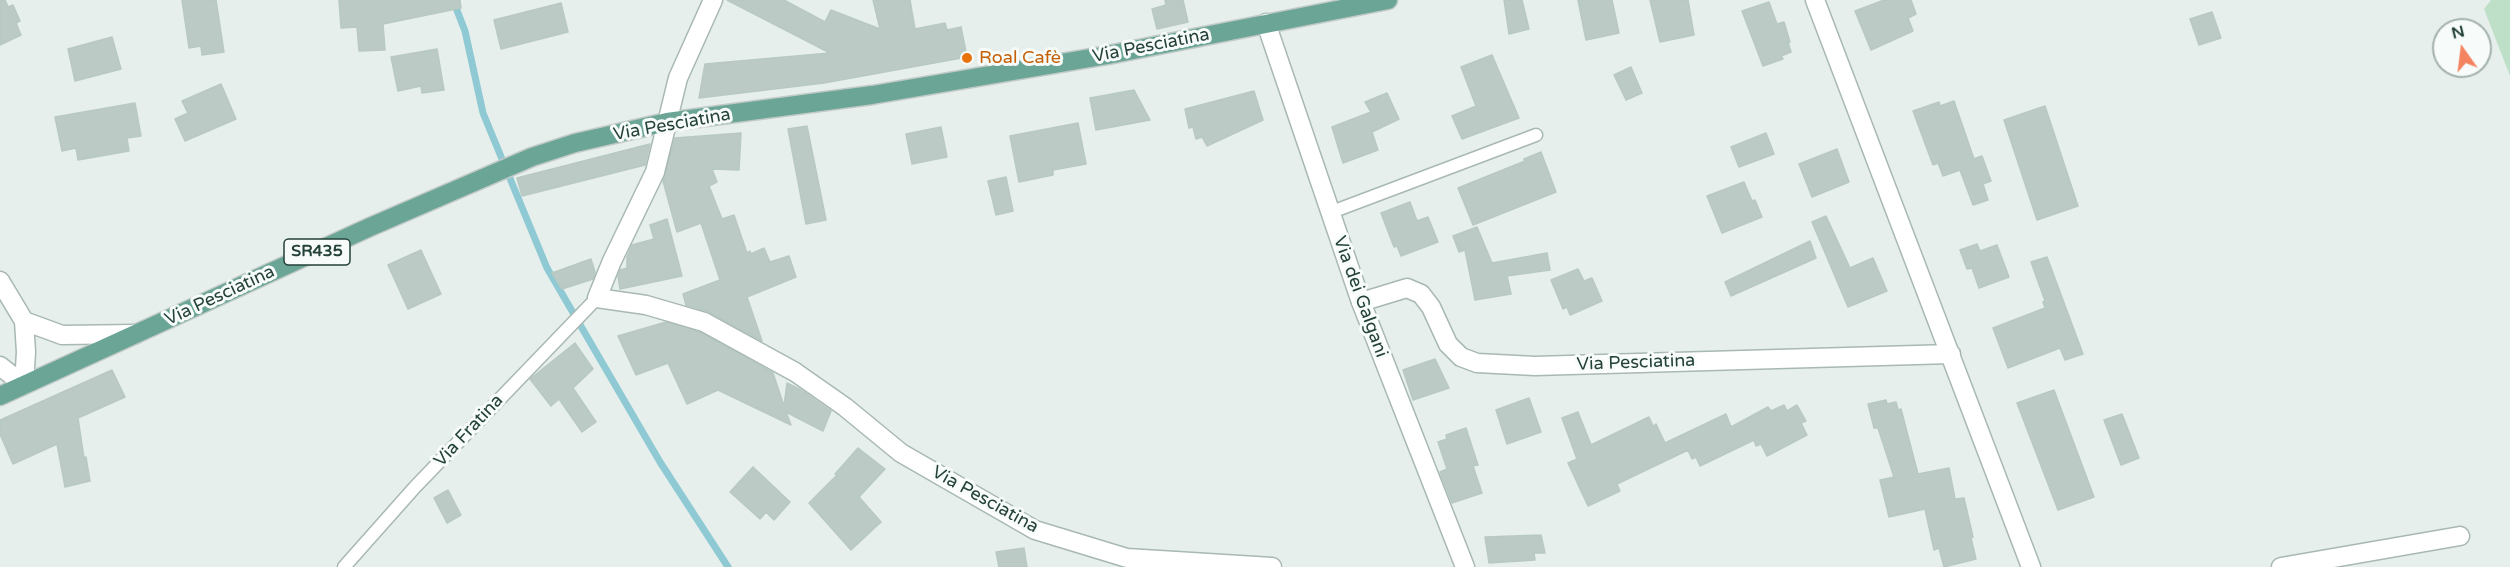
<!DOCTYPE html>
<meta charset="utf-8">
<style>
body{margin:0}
#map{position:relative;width:2510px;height:567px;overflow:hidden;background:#e6efeb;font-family:"Varela Round",sans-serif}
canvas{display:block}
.north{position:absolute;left:2432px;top:18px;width:60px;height:60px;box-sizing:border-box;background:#f7fbf9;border:2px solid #a3b1ad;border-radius:50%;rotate:346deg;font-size:16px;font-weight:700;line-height:24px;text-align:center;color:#24423a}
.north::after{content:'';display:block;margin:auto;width:21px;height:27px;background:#f4845f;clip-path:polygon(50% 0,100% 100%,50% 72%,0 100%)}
</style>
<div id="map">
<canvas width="2510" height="567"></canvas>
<div class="north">N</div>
</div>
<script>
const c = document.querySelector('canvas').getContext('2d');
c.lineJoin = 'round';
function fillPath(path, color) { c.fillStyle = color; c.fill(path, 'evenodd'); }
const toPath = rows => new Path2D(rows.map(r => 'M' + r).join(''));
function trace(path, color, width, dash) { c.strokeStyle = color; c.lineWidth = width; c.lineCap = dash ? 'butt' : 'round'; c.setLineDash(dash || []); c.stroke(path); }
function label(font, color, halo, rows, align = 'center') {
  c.font = font + ' "Varela Round",sans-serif'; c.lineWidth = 6; c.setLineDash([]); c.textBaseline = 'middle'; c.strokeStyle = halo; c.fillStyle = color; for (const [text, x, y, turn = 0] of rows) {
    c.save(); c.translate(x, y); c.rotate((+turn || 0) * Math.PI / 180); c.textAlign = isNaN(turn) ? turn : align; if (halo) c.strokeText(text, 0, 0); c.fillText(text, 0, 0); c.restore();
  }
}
fillPath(toPath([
 [2491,0,2510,0,2510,76,2484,9]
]), '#bfe0c8');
trace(toPath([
 [453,0,465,31,483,113,547,268,660,462,728,567]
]), '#8ec9d4', 7);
const building = toPath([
 [0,0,5,0,8,7,13,5,20,21,16,23,21,35,0,45,0,0],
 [182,0,216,0,224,52,202,55,201,46,189,48,182,0],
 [339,0,460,0,461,8,383,24,385,50,359,51,357,27,341,28,339,0],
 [727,0,784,0,825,22,831,10,880,29,873,0,910,0,915,29,945,23,947,30,961,27,967,57,824,83,699,98,705,64,830,53,727,0],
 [1165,0,1183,0,1188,22,1157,29,1152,9,1166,5,1165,0],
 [1504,0,1522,0,1529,29,1509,34,1504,0],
 [1578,0,1612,0,1619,33,1586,40,1578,0],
 [1650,0,1688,0,1694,35,1660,42,1650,0],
 [1884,0,1911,0,1916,14,1908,18,1913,31,1871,50,1855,11,1884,0],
 [1769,2,1777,24,1784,22,1790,42,1788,42,1791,52,1781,56,1783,59,1763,66,1742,11,1769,2],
 [561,3,568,32,501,49,494,20,561,3],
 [2212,12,2221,38,2199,45,2190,19,2212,12],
 [112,37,121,69,75,81,68,49,112,37],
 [437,49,444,90,422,93,421,86,398,91,391,57,437,49],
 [1492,55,1519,118,1462,139,1452,116,1476,106,1461,67,1492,55],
 [1631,67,1642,93,1626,100,1614,75,1631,67],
 [221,84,236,119,185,141,175,119,188,113,182,101,221,84],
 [1134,90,1150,120,1096,130,1090,98,1134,90],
 [1254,91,1263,120,1207,146,1202,137,1196,139,1193,127,1189,128,1185,109,1254,91],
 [1387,93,1399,119,1372,132,1378,150,1343,163,1332,127,1371,112,1365,102,1387,93],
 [1954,101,1974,159,1982,156,1991,181,1983,184,1988,200,1973,205,1960,170,1943,176,1938,163,1933,165,1913,111,1939,102,1940,106,1954,101],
 [135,103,141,136,127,138,129,151,78,160,76,148,62,151,55,117,135,103],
 [2045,106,2078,206,2037,220,2004,120,2045,106],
 [1078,123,1086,164,1053,170,1053,175,1019,182,1010,136,1078,123],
 [807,126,826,220,806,224,788,129,807,126],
 [941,127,947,157,912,164,906,134,941,127],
 [741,133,739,170,712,169,717,182,709,186,722,219,734,215,747,253,750,251,751,254,764,248,770,262,789,256,796,277,747,297,762,341,709,312,686,305,683,294,720,280,701,223,677,232,663,181,675,138,741,133],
 [1766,133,1774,154,1739,167,1731,147,1766,133],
 [650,144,645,165,522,196,517,178,650,144],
 [1837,149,1849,182,1812,197,1799,164,1837,149],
 [1541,152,1556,192,1473,225,1458,188,1525,161,1524,159,1541,152],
 [1006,177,1013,211,996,215,988,181,1006,177],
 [1744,182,1752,201,1755,200,1762,217,1722,233,1707,196,1744,182],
 [1410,202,1417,221,1428,217,1438,242,1401,256,1397,246,1394,247,1381,213,1410,202],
 [1826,216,1850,268,1873,258,1887,291,1848,307,1812,222,1826,216],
 [667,219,682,276,620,289,618,277,620,270,627,268,627,257,632,245,654,239,650,225,667,219],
 [1477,227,1492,263,1547,253,1550,270,1507,276,1511,294,1475,300,1465,250,1459,252,1453,236,1477,227],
 [1810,241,1816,258,1731,296,1725,282,1810,241],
 [1977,244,1980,251,1997,245,2009,277,1979,288,1972,268,1967,269,1960,250,1977,244],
 [421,250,441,294,408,309,388,265,421,250],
 [2047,257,2083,354,2065,360,2060,348,2008,368,1993,328,2045,308,2043,302,2045,301,2031,262,2047,257],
 [591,259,595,272,593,279,562,289,552,273,591,259],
 [1578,269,1584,281,1592,278,1602,301,1570,315,1567,307,1563,309,1551,280,1578,269],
 [666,322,700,332,773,373,784,406,787,383,801,390,831,411,823,431,786,412,791,425,718,390,687,404,668,363,636,375,618,336,666,322],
 [575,343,593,369,573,388,596,422,582,432,559,399,551,406,530,379,575,343],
 [1435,359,1449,388,1413,400,1403,370,1435,359],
 [112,370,125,397,78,418,84,458,86,457,90,481,65,487,57,444,13,464,0,434,0,420,112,370],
 [2054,390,2094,497,2058,510,2017,403,2054,390],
 [1529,398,1541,432,1507,444,1496,410,1529,398],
 [1886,400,1887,404,1896,402,1898,410,1901,409,1918,474,1949,468,1955,499,1964,498,1973,537,1971,538,1976,559,1944,567,1939,548,1934,550,1925,509,1889,517,1880,480,1894,477,1878,428,1874,428,1868,404,1886,400],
 [1784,405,1787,411,1797,405,1806,421,1801,423,1807,435,1767,456,1761,444,1756,446,1754,440,1700,466,1696,457,1692,459,1688,450,1617,484,1620,491,1588,506,1568,463,1577,459,1562,418,1578,412,1591,445,1649,417,1653,426,1656,424,1665,443,1726,414,1731,427,1768,407,1771,411,1784,405],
 [2122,414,2139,458,2121,465,2104,420,2122,414],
 [1466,428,1478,465,1473,466,1482,493,1452,503,1440,472,1447,469,1438,442,1447,439,1446,435,1466,428],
 [858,448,885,469,859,497,881,522,851,550,809,503,837,475,835,474,858,448],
 [753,467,790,502,774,520,766,512,760,519,730,492,753,467],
 [448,490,461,515,447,523,434,498,448,490],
 [1541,535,1545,553,1534,553,1535,560,1489,563,1485,537,1541,535],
 [1024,548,1027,567,999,567,996,552,1024,548]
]);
fillPath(building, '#bbcac4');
trace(building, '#b8c9c2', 1.5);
const service = toPath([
 [1329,213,1536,135],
 [344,567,415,487,597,298]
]);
const minor = toPath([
 [713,0,678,78,655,172,612,261,597,298,646,305,704,322,795,372,845,407,901,453,1035,530,1127,558,1272,567],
 [1815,0,2031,567],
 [1361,302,1407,288,1421,294,1431,307,1448,344,1461,357,1477,363,1535,366,1951,354],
 [2281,567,2460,536]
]);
const tertiary = toPath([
 [1266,23,1361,302,1465,567],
 [0,281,24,321,26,352,24,385],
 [24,321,62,335,136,334],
 [0,366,24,385]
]);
const primary = toPath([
 [0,396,370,227,532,157,575,143,667,122,872,95,1108,55,1388,0]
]);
trace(service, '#a8b8b2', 15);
trace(minor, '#a8b8b2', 21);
trace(tertiary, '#a8b8b2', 21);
trace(primary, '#c2cac8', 21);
trace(service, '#fff', 12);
trace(minor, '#fff', 18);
trace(tertiary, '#fff', 18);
trace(primary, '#6aa596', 18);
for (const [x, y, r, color] of [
 [967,58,6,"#e8710a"]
]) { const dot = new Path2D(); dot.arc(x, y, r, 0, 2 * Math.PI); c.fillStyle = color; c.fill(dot); trace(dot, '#f7fbf9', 2); }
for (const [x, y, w] of [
 [317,252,66]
]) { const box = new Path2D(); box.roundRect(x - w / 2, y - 13, w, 26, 4.5); c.fillStyle = '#f7fbf9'; c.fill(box); trace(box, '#24423a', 1.5); }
label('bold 16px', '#24423a', null, [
 ["SR435",317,252]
]);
label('18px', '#24423a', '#f7fbf9', [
 ["Via Pesciatina",1151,46,-11],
 ["Via Pesciatina",672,125,-10],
 ["Via Pesciatina",220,296,-25],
 ["Via dei Galgani",1360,297,70],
 ["Via Pesciatina",1636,363,-2],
 ["Via Fratina",469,431,-47],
 ["Via Pesciatina",985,500,29]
]);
label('18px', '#c56008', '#f7fbf9', [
 ["Roal Cafè",979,58]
], 'left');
</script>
